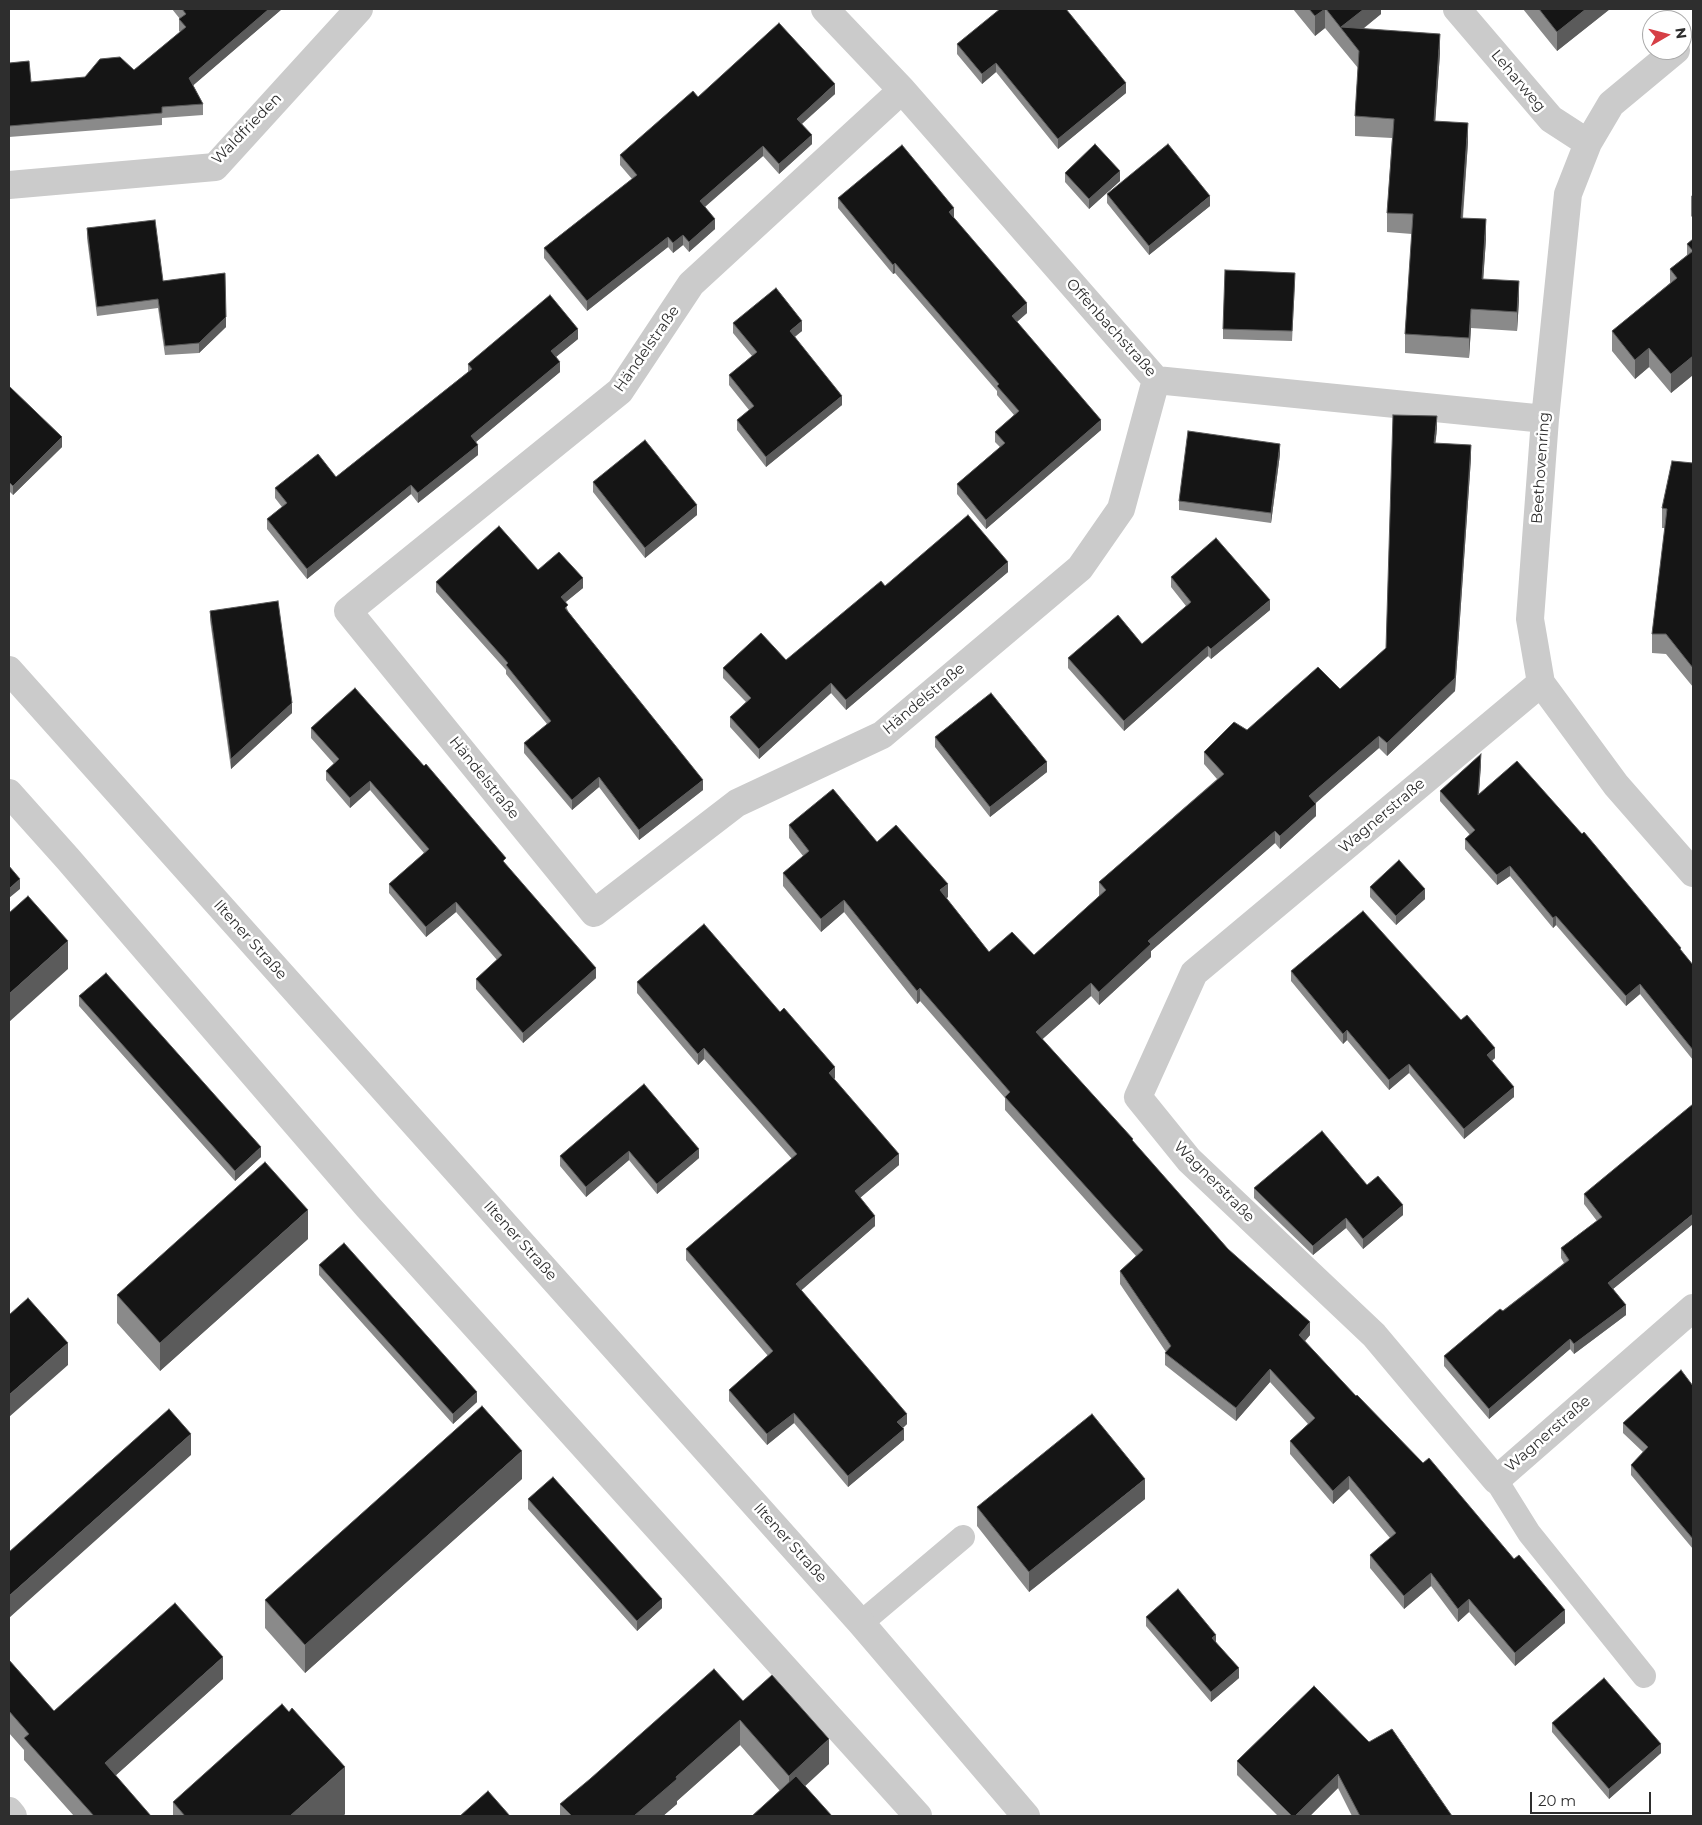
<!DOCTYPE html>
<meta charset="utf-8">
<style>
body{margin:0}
#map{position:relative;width:1702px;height:1825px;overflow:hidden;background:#fff;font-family:Montserrat,sans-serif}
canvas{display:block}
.frame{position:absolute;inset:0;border:10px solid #2e2e2e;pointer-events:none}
.north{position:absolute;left:1642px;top:10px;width:50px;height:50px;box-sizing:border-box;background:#fff;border:1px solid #ababab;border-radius:50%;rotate:82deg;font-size:14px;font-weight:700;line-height:20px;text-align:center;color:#2e2e2e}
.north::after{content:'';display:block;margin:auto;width:18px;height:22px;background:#d63f46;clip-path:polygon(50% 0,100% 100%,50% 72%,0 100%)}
.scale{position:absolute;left:1530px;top:1792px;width:121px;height:22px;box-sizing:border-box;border:2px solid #2e2e2e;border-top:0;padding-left:6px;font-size:15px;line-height:18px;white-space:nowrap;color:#2e2e2e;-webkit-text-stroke:4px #fff;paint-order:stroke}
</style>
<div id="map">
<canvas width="1702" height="1825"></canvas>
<div class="frame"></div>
<div class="north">N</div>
<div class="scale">20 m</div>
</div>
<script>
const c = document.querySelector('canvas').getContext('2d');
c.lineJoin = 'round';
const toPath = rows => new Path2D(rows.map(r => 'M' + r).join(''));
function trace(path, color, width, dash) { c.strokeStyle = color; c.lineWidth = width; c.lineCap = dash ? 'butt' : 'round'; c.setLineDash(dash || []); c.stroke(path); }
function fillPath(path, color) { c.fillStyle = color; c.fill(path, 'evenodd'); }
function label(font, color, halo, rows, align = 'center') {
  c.font = font + ' Montserrat,sans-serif'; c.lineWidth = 5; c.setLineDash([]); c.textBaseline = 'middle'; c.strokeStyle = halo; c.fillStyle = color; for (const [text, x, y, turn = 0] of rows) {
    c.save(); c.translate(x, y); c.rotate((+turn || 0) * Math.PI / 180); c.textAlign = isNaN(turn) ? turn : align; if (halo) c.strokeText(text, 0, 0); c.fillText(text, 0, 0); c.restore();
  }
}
trace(toPath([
 [1496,1480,1529,1533,1644,1676],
 [861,1623,963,1537]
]), '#cbcbcb', 24);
trace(toPath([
 [825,9,902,90,1156,380,1545,419],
 [1457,9,1551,119,1588,143],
 [1676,50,1611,104,1588,143,1568,194,1545,419,1530,619,1541,683,1616,785,1693,873],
 [902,90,691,284,620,391,348,611,594,913,737,803,882,735,1080,568,1121,509,1156,380],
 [9,185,215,167,359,9],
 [1541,683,1194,973,1138,1097,1189,1160,1374,1335,1496,1480,1693,1308],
 [9,793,68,859,368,1207,918,1816],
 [9,1811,13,1816]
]), '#cbcbcb', 28);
trace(toPath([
 [9,670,861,1623,1026,1816]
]), '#cbcbcb', 28);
fillPath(toPath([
 [172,9,282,9,193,85,203,104,203,115,162,118,162,125,9,137,9,63,31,82,85,77,134,70,180,32,179,31,179,19,180,19],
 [1293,9,1381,9,1381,14,1363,29,1440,53,1435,121,1468,142,1463,218,1486,239,1483,279,1519,300,1517,331,1471,328,1469,358,1405,353,1405,334,1412,234,1387,232,1387,213,1392,138,1355,136,1355,116,1358,68,1325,28,1315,36],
 [1523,9,1610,9,1557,51],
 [957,44,1126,93,1058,149,996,72,982,84,957,54],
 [835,94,802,124,812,144,779,174,763,156,705,207,715,229,689,252,683,245,673,253,668,247,587,311,544,258,544,248,632,179,620,165,620,155,698,97],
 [1065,173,1120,181,1089,209,1065,182],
 [1107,194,1210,206,1149,255,1107,203],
 [1693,195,1693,218,1691,216,1691,196],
 [838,198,954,218,1027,313,1017,322,1101,430,986,529,957,494,957,484,1000,447,995,442,995,432,1014,415,997,395,997,391,895,273,893,274,838,208],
 [87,228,163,281,226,327,199,353,165,355,158,308,97,316,87,238],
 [1693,239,1693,375,1671,393,1649,367,1635,379,1612,351,1612,331,1670,283,1670,269,1687,255,1687,244],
 [1295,282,1292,341,1223,339,1223,329],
 [733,323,802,331,795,337,842,405,766,467,737,430,737,420,749,410,729,385,729,375,752,356,733,333],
 [578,339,556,357,560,372,476,442,478,455,418,503,411,494,307,579,267,529,267,519,282,507,275,498,275,488,336,477,468,372,468,364],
 [9,386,62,447,13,495,9,491],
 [1437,429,1435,443,1471,458,1455,691,1387,756,1379,748,1315,803,1316,816,1280,849,1275,843,1151,951,1151,957,1099,1005,1091,996,1042,1039,1228,1249,1310,1335,1305,1341,1565,1623,1515,1666,1469,1612,1458,1622,1431,1586,1404,1609,1370,1568,1370,1555,1390,1538,1349,1489,1333,1504,1290,1454,1290,1441,1308,1424,1270,1382,1236,1421,1165,1365,1165,1353,1166,1352,1120,1284,1120,1271,1136,1256,1005,1110,1005,1098,920,1001,917,1004,844,912,821,932,783,886,783,873,803,856,789,838,789,825,877,842,948,897,946,898,989,952,1034,955,1099,896,1099,882,1217,779,1204,764,1204,752,1247,730,1340,689,1386,648],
 [1280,454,1271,523,1179,510,1179,501],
 [1693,463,1693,687,1666,654,1652,653,1652,634,1665,528,1662,528,1662,508],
 [593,482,697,515,645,558,593,492],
 [1008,572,846,710,831,693,759,759,730,727,730,717,746,702,723,678,723,668,786,660,885,586],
 [1171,577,1270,610,1211,659,1208,656,1124,731,1068,668,1068,658,1142,644,1186,606,1171,587],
 [436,582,583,588,565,602,568,611,703,790,639,840,599,787,572,810,524,753,524,743,547,724,506,674,506,670,436,592],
 [210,611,292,713,231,769,210,620],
 [311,728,506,865,596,978,523,1043,476,989,476,979,497,960,456,912,426,937,389,893,389,884,424,853,370,790,350,808,326,780,326,771,334,764,311,738],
 [935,737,1047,772,990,817,935,747],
 [1481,764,1479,794,1681,951,1693,965,1693,1060,1640,994,1626,1006,1556,925,1553,928,1510,876,1497,885,1465,849,1465,839,1470,835,1440,801,1440,791],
 [1370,887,1425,899,1396,925,1370,897],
 [1291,971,1495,1058,1492,1061,1514,1097,1464,1139,1409,1073,1389,1090,1347,1040,1343,1044,1291,981],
 [637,982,835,1078,834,1079,899,1165,860,1198,875,1226,801,1290,907,1424,903,1428,904,1440,848,1487,794,1423,767,1445,729,1401,729,1390,768,1356,686,1260,686,1249,792,1159,704,1059,698,1065,637,993],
 [79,996,261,1157,235,1181,79,1006],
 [644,1084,699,1158,657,1194,629,1160,586,1197,560,1166,560,1156],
 [1254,1188,1403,1215,1363,1249,1346,1228,1313,1255,1254,1198],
 [1584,1194,1693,1224,1613,1289,1626,1315,1574,1354,1570,1349,1489,1419,1444,1366,1444,1356,1564,1263,1561,1258,1561,1248,1597,1221,1584,1204],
 [308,1239,160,1371,117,1323,117,1295],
 [319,1265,477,1402,453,1424,319,1275],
 [1693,1386,1693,1549,1631,1475,1631,1465,1643,1452,1623,1433,1623,1423],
 [522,1479,305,1673,265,1628,265,1600],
 [528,1499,662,1608,637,1631,528,1509],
 [1145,1499,1029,1592,977,1526,977,1507],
 [1146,1617,1216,1642,1239,1678,1211,1702,1146,1626],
 [9,1660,54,1711,223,1679,115,1776,151,1816,74,1816,24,1760,24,1750,9,1733],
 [743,1701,829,1764,780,1791,740,1745,677,1801,677,1804,663,1816,560,1816,560,1804],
 [1552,1723,1661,1753,1609,1799,1552,1732],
 [1369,1742,1452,1816,1352,1816,1338,1788,1310,1816,1278,1816,1237,1775,1237,1761],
 [173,1802,345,1814,343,1816,173,1816]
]), '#8a8a8a');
fillPath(toPath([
 [269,9,282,9,189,89,189,78],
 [1325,9,1325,28,1315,36,1315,16],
 [1364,9,1381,9,1381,14,1350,39,1341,27],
 [1586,9,1610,9,1557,51,1557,32],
 [1440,34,1440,53,1434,140,1434,121],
 [996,63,996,72,982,84,982,74],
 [1126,83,1126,93,1058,149,1058,139],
 [835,84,835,94,797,128,797,119],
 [1468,123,1468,142,1461,237,1461,218],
 [812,135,812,144,779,174,779,164],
 [763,146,763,156,700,211,700,201],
 [1120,171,1120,181,1089,209,1089,199],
 [1210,196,1210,206,1149,255,1149,246],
 [954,208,954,218,949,212],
 [715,219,715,229,689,252,689,242],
 [1486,219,1486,239,1482,298,1482,279],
 [683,235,683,245,673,253,673,243],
 [668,237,668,247,587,311,587,301],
 [895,263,895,273,893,274,893,265],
 [1519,281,1519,300,1517,331,1517,312],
 [1027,303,1027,313,1012,326,1012,316],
 [1471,309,1471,328,1469,358,1469,338],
 [226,317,226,327,199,353,199,343],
 [802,321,802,331,790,340,790,331],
 [578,329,578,339,551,361,551,351],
 [1649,348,1649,367,1635,379,1635,360],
 [1693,356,1693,375,1671,393,1671,374],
 [560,362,560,372,471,446,471,436],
 [842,396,842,405,766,467,766,457],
 [1437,416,1437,429,1434,456,1434,443],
 [1101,420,1101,430,986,529,986,520],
 [62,437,62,447,13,495,13,486],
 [1280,444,1280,454,1271,523,1271,513],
 [478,445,478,455,418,503,418,493],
 [1471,445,1471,458,1455,691,1387,756,1387,743],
 [411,485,411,494,307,579,307,569],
 [697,505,697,515,645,558,645,548],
 [1008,562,1008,572,846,710,846,700],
 [583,578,583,588,561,606,561,597],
 [1270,600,1270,610,1211,659,1211,649],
 [1208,646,1208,656,1124,731,1124,721],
 [831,683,831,693,759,759,759,749],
 [292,703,292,713,231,769,231,759],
 [1379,736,1379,748,1309,809,1309,796],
 [1481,754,1481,764,1478,805,1478,795],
 [1047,762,1047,772,990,817,990,807],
 [599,777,599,787,572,810,572,800],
 [703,780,703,790,639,840,639,830],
 [370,781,370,790,350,808,350,798],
 [1316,804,1316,816,1280,849,1280,836],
 [1275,831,1275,843,1151,951,1151,957,1099,1005,1099,992,1148,941],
 [1510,866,1510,876,1497,885,1497,875],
 [20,879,20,889,9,898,9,889],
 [948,884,948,897,940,903,940,890],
 [1425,889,1425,899,1396,925,1396,916],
 [844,900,844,912,821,932,821,919],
 [456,902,456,912,426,937,426,927],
 [1556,916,1556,925,1553,928,1553,918],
 [68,941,68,969,9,1022,9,994],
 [596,968,596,978,523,1043,523,1033],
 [1091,983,1091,996,1036,1045,1036,1032],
 [1640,984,1640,994,1626,1006,1626,996],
 [920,988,920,1001,917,1004,917,991],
 [1347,1030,1347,1040,1343,1044,1343,1034],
 [704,1048,704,1059,698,1065,698,1054],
 [1495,1048,1495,1058,1487,1065,1487,1055],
 [1409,1064,1409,1073,1389,1090,1389,1080],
 [835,1067,835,1078,829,1084,829,1073],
 [1514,1087,1514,1097,1464,1139,1464,1129],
 [261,1147,261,1157,235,1181,235,1171],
 [699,1149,699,1158,657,1194,657,1184],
 [629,1151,629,1160,586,1197,586,1187],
 [899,1154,899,1165,855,1202,855,1191],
 [1403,1205,1403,1215,1363,1249,1363,1239],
 [308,1210,308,1239,160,1371,160,1343],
 [1693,1214,1693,1224,1608,1293,1608,1283],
 [875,1216,875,1226,796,1295,796,1284],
 [1346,1218,1346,1228,1313,1255,1313,1246],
 [1626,1305,1626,1315,1574,1354,1574,1344],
 [1310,1322,1310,1335,1299,1348,1299,1335],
 [1570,1339,1570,1349,1489,1419,1489,1409],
 [68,1343,68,1365,9,1417,9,1395],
 [1270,1369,1270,1382,1236,1421,1236,1408],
 [477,1392,477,1402,453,1424,453,1414],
 [794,1413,794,1423,767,1445,767,1434],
 [907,1414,907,1424,897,1433,897,1422],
 [904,1429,904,1440,848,1487,848,1476],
 [191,1434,191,1455,9,1618,9,1596],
 [522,1451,522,1479,305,1673,305,1645],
 [1349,1476,1349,1489,1333,1504,1333,1491],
 [1145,1479,1145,1499,1029,1592,1029,1572],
 [1431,1573,1431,1586,1404,1609,1404,1596],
 [662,1599,662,1608,637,1631,637,1621],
 [1469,1599,1469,1612,1458,1622,1458,1609],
 [1565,1610,1565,1623,1515,1666,1515,1653],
 [1216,1635,1216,1644,1212,1638],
 [223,1657,223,1679,105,1785,105,1763],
 [1239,1668,1239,1678,1211,1702,1211,1692],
 [740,1720,740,1745,677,1801,677,1804,663,1816,634,1816,676,1777],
 [829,1739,829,1764,789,1801,789,1776],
 [1661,1744,1661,1753,1609,1799,1609,1789],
 [345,1767,345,1814,343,1816,290,1816],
 [1338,1774,1338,1788,1310,1816,1295,1816]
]), '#5b5b5b');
const building = toPath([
 [182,9,269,9,189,78,203,104,162,107,162,113,9,126,9,63,29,61,31,82,85,77,100,59,120,57,134,70,186,27,179,19,186,14,182,9],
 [1000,9,1066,9,1126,83,1058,139,996,63,982,74,957,44,1000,9],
 [1309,9,1325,9,1315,16,1309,9],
 [1326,9,1364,9,1341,27,1440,34,1434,121,1468,123,1461,218,1486,219,1482,279,1519,281,1517,312,1471,309,1469,338,1405,334,1413,214,1387,213,1394,119,1355,116,1359,51,1326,9],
 [1539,9,1586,9,1557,32,1539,9],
 [779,23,835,84,797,119,812,135,779,164,763,146,700,201,715,219,689,242,683,235,673,243,668,237,587,301,544,248,637,175,620,155,693,91,698,97,779,23],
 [1095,144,1120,171,1089,199,1065,173,1095,144],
 [1168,144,1210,196,1149,246,1107,194,1168,144],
 [902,145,954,208,949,212,1027,303,1012,316,1101,420,986,520,957,484,1005,443,995,432,1019,411,997,386,999,384,895,263,893,265,838,198,902,145],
 [155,220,163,281,225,273,226,317,199,343,165,346,158,299,97,307,87,228,155,220],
 [1693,239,1693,356,1671,374,1649,348,1635,360,1612,331,1677,278,1670,269,1693,251,1687,244,1693,239],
 [1225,270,1295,273,1292,331,1223,329,1225,270],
 [776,288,802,321,790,331,842,396,766,457,737,420,754,406,729,375,757,352,733,323,776,288],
 [550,295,578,329,551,351,560,362,471,436,478,445,418,493,411,485,307,569,267,519,287,503,275,488,318,454,336,477,472,369,468,364,550,295],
 [9,386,62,437,13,486,9,482,9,386],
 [1393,415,1437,416,1434,443,1471,445,1455,678,1387,743,1379,736,1309,796,1316,804,1280,836,1275,831,1148,941,1151,944,1099,992,1091,983,1036,1032,1133,1139,1132,1140,1228,1249,1310,1322,1299,1335,1356,1396,1357,1395,1423,1463,1429,1458,1514,1559,1519,1555,1565,1610,1515,1653,1469,1599,1458,1609,1431,1573,1404,1596,1370,1555,1396,1533,1349,1476,1333,1491,1290,1441,1315,1418,1270,1369,1236,1408,1165,1353,1171,1346,1120,1271,1143,1250,1005,1097,1010,1092,920,988,917,991,844,900,821,919,783,873,809,851,789,825,833,789,877,842,896,825,948,884,940,890,989,952,1012,932,1034,955,1106,890,1099,882,1224,774,1204,752,1234,722,1247,730,1318,667,1340,689,1386,648,1393,415],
 [1188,431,1280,444,1271,513,1179,501,1188,431],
 [645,440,697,505,645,548,593,482,645,440],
 [1672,461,1693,463,1693,668,1666,634,1652,634,1667,509,1662,508,1672,461],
 [968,515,1008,562,846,700,831,683,759,749,730,717,751,698,723,668,761,633,786,660,881,581,885,586,968,515],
 [499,526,538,570,559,552,583,578,561,597,568,605,565,608,703,780,639,830,599,777,572,800,524,743,551,721,506,665,508,663,436,582,499,526],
 [1216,538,1270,600,1211,649,1208,646,1124,721,1068,658,1118,615,1142,644,1191,602,1171,577,1216,538],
 [278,601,292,703,231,759,210,611,278,601],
 [355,688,424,766,426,764,506,858,503,861,596,968,523,1033,476,979,502,955,456,902,426,927,389,884,429,849,370,781,350,798,326,771,339,759,311,728,355,688],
 [991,693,1047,762,990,807,935,737,991,693],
 [1481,754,1478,795,1517,761,1582,834,1584,832,1681,948,1680,949,1693,965,1693,1050,1640,984,1626,996,1556,916,1553,918,1510,866,1497,875,1465,839,1475,830,1440,791,1481,754],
 [1399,860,1425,889,1396,916,1370,887,1399,860],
 [9,866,20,879,9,889,9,866],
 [28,896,68,941,9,994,9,913,28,896],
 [1363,911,1461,1020,1467,1015,1495,1048,1487,1055,1514,1087,1464,1129,1409,1064,1389,1080,1347,1030,1343,1034,1291,971,1363,911],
 [704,924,780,1012,784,1008,835,1067,829,1073,899,1154,855,1191,875,1216,796,1284,907,1414,897,1422,904,1429,848,1476,794,1413,767,1434,729,1390,773,1351,686,1249,797,1154,704,1048,698,1054,637,982,704,924],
 [106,973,261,1147,235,1171,79,996,106,973],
 [644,1084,699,1149,657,1184,629,1151,586,1187,560,1156,644,1084],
 [1693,1104,1693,1214,1608,1283,1626,1305,1574,1344,1570,1339,1489,1409,1444,1356,1500,1309,1503,1311,1569,1260,1561,1248,1602,1217,1584,1194,1693,1104],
 [1322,1131,1367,1185,1378,1176,1403,1205,1363,1239,1346,1218,1313,1246,1254,1188,1322,1131],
 [265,1162,308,1210,160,1343,117,1295,265,1162],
 [344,1243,477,1392,453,1414,319,1265,344,1243],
 [28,1298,68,1343,9,1395,9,1315,28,1298],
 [1681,1370,1693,1386,1693,1539,1631,1465,1648,1447,1623,1423,1681,1370],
 [482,1406,522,1451,305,1645,265,1600,482,1406],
 [169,1409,191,1434,9,1596,9,1552,169,1409],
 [1092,1414,1145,1479,1029,1572,977,1507,1092,1414],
 [553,1477,662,1599,637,1621,528,1499,553,1477],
 [1178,1589,1216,1635,1212,1638,1239,1668,1211,1692,1146,1617,1178,1589],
 [175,1603,223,1657,105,1763,151,1816,94,1816,24,1738,29,1734,9,1711,9,1660,54,1711,175,1603],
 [714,1669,743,1701,772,1675,829,1739,789,1776,740,1720,676,1777,677,1779,634,1816,572,1816,560,1804,590,1779,714,1669],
 [1604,1678,1661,1744,1609,1789,1552,1723,1604,1678],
 [1314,1686,1369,1742,1392,1729,1452,1816,1360,1816,1338,1774,1295,1816,1292,1816,1237,1761,1314,1686],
 [282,1704,289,1712,292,1708,345,1767,290,1816,185,1816,173,1802,282,1704],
 [796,1776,832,1816,752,1816,796,1776],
 [488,1791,510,1816,460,1816,488,1791]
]);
fillPath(building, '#151515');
trace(building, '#5b5b5b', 1);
label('15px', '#2e2e2e', '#fff', [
 ["Leharweg",1518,81,50],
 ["Waldfrieden",247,129,-46],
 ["Offenbachstraße",1111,328,48],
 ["Händelstraße",647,349,-55],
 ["Beethovenring",1541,468,-86],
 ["Händelstraße",924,699,-40],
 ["Händelstraße",484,778,51],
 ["Wagnerstraße",1382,816,-40],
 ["Iltener Straße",250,940,48],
 ["Wagnerstraße",1214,1182,45],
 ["Iltener Straße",520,1241,48],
 ["Wagnerstraße",1548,1434,-41],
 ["Iltener Straße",790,1543,48]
]);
</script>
